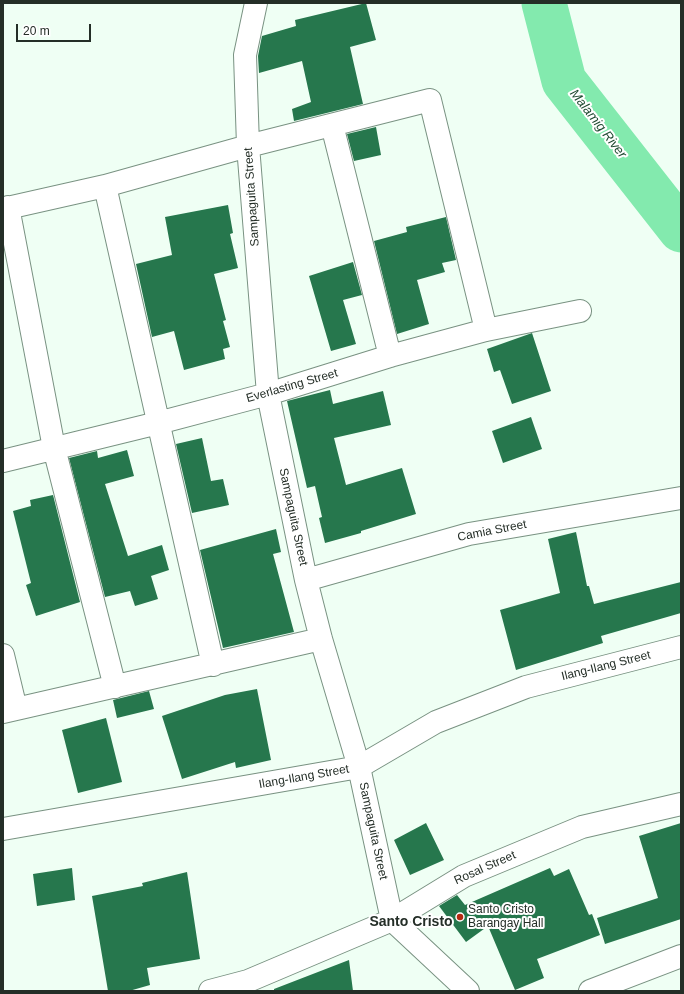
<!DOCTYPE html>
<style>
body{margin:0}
#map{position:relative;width:684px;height:994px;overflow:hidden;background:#effff4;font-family:Helvetica,sans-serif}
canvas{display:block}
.frame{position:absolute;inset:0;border:4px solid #242e27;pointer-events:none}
.scale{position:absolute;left:16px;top:24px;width:75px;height:18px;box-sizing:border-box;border:2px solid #242e27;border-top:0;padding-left:5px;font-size:12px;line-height:14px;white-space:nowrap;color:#242e27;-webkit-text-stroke:3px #fff;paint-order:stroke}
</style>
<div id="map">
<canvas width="684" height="994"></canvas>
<div class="frame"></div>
<div class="scale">20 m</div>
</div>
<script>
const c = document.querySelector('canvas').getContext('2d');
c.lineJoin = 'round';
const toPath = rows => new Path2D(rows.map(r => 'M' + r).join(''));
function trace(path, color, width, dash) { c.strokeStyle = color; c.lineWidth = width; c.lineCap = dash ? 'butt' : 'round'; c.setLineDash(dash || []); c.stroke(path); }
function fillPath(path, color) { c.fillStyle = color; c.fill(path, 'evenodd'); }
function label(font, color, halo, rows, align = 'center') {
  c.font = font + ' Helvetica,sans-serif'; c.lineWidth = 4; c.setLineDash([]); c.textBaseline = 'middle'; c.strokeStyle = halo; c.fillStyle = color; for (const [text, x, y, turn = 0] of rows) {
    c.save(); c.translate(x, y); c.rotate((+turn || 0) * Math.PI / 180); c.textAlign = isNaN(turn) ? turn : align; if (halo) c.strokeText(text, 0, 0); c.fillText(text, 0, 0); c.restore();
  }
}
trace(toPath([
 [544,3,564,81,681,230]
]), '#83eaae', 45);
fillPath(toPath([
 [366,3,376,40,350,47,363,104,294,121,292,109,311,102,302,61,259,73,258,56,262,36,296,26,295,20],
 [376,127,381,155,354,161,347,134],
 [228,205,233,233,230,234,238,268,214,274,226,320,223,321,230,347,223,349,225,359,184,370,174,331,152,337,136,264,172,255,165,217],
 [446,217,456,260,442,263,445,272,417,280,429,324,397,334,374,241,407,232,406,227],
 [353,262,362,295,343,300,356,344,331,351,309,276],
 [532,333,551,391,512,404,500,370,494,372,487,349],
 [330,390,333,404,383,391,391,425,334,438,346,485,402,468,416,514,361,531,361,533,325,543,319,518,322,517,315,486,307,488,287,401],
 [531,417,542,449,503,463,492,431],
 [202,438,211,481,223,479,229,505,192,513,176,444],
 [127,450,134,476,105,484,128,556,162,545,169,570,151,576,158,599,135,606,130,591,105,597,69,458,97,451,98,458],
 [53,495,80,602,36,616,26,585,31,583,13,511,31,506,30,500],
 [276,529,281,552,273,554,294,632,223,648,200,550],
 [576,532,587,586,589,586,594,604,681,582,681,613,601,636,603,643,516,670,500,610,560,593,548,539],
 [257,689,271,760,236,768,235,762,182,779,162,716,225,695],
 [149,691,154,709,117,718,113,700],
 [106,718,122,782,78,793,62,730],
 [426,823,444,860,410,875,394,840],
 [681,823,681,919,605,944,597,918,658,898,639,836],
 [72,868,75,900,37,906,33,874],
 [550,868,554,876,569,869,589,915,592,914,600,935,537,959,544,978,515,990,488,926,466,942,439,906,457,895,465,905],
 [187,872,200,959,147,968,150,985,129,991,108,991,92,896,143,886,142,883],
 [349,960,353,991,274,991,274,989]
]), '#26774d');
const minor = toPath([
 [256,3,245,55,248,146,268,394,306,580,321,639,359,767,392,920,468,991],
 [332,125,390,356],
 [105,186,213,665],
 [8,207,54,448,115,687],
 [3,209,105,186,248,146,430,100,486,330],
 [3,461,158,423,268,394,390,356,486,330,580,311],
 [306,580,469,534,681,498],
 [3,655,16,709],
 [3,712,321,639],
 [3,829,359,767,436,722,526,687,681,647],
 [210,991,248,981,392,920,464,876,582,827,681,804],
 [590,991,681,956]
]);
trace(minor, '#799282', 24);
trace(minor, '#fff', 22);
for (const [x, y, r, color] of [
 [460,917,4,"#b62911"]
]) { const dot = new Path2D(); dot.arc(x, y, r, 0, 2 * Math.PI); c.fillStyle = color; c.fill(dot); trace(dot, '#fff', 1.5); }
label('12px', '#242e27', '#fff', [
 ["Sampaguita Street",252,197,-94],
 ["Everlasting Street",292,386,-16],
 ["Sampaguita Street",293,517,78],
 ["Camia Street",492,531,-11],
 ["Ilang-Ilang Street",606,666,-14],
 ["Ilang-Ilang Street",304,777,-10],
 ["Sampaguita Street",373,831,78],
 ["Rosal Street",485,868,-24]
]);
label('12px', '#242e27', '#fff', [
 ["Santo Cristo",468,910],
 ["Barangay Hall",468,924]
], 'left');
label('italic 13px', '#1f4931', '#fff', [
 ["Malamig River",598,124,52]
]);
label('bold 14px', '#242e27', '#fff', [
 ["Santo Cristo",411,922]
]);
</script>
